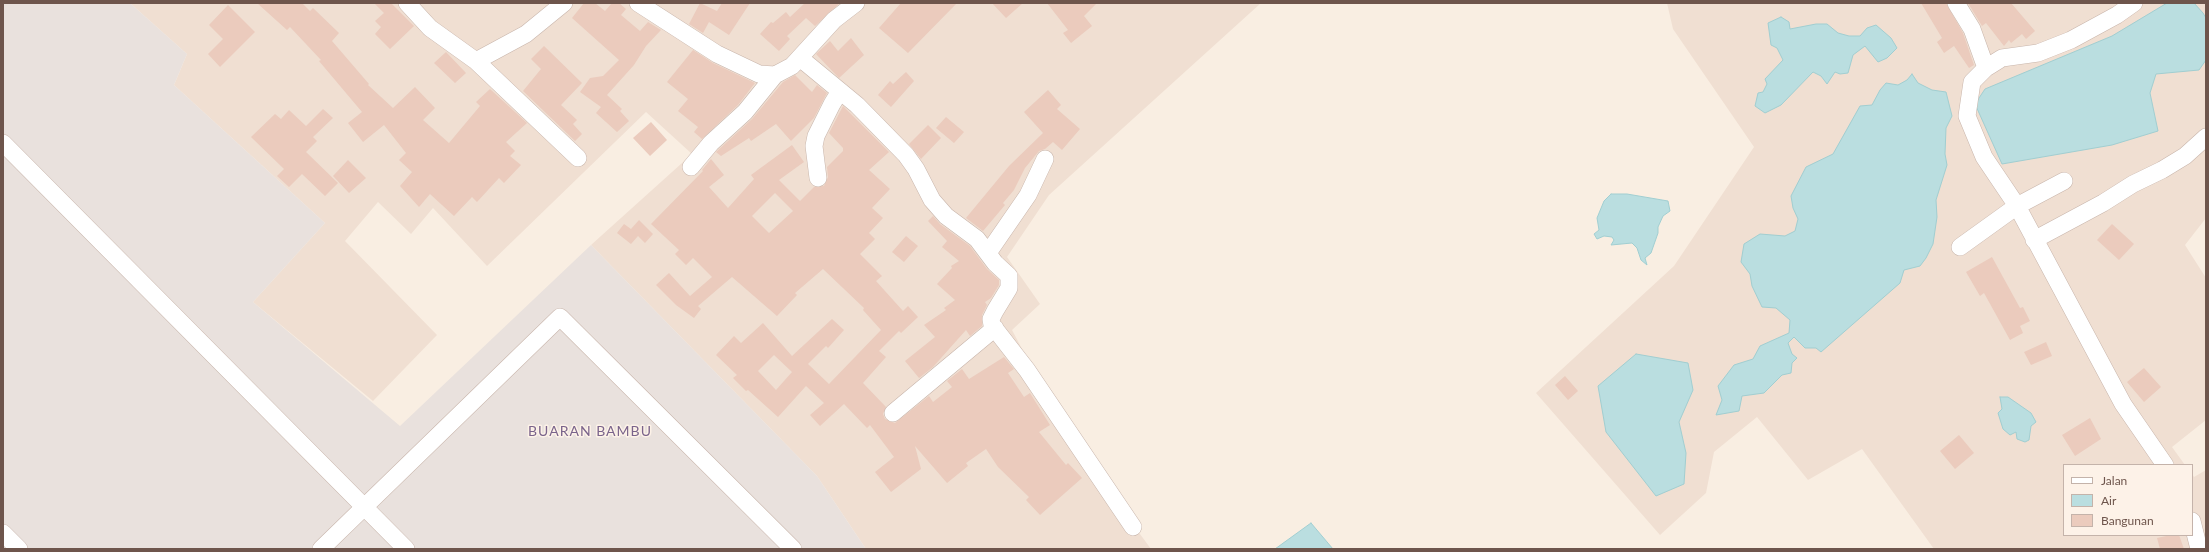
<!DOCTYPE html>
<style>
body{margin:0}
#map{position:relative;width:2209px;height:552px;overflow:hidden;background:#f9eee2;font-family:Lato,sans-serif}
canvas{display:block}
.frame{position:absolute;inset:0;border:4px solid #6e554c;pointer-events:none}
.legend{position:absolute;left:2063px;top:464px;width:130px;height:72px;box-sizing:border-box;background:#fdf2e8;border:1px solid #c4b3aa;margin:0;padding:5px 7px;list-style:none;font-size:12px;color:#6e554c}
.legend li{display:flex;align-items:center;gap:8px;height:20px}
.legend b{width:20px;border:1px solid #c4b3aa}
</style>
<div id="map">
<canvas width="2209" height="552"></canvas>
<div class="frame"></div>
<ul class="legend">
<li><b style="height:5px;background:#fff"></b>Jalan</li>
<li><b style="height:11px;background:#badee0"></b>Air</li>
<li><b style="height:11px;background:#ebcbbd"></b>Bangunan</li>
</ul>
</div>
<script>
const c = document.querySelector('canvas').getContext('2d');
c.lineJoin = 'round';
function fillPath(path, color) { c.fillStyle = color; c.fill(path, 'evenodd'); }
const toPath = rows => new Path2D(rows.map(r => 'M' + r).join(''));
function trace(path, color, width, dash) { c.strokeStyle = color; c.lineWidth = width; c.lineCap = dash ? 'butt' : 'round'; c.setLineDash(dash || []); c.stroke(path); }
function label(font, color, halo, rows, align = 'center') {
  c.font = font + ' Lato,sans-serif'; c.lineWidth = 3; c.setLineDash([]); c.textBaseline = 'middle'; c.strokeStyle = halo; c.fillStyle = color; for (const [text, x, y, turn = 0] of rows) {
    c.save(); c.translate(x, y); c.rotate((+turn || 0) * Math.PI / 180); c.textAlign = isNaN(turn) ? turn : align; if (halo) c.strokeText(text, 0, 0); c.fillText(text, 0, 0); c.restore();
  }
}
fillPath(toPath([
 [130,3,1261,3,1049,195,1007,257,1040,304,1012,330,1068,436,1151,549,866,549,817,476,591,245,692,154,646,112,487,266,433,208,411,234,378,202,345,241,437,335,373,401,253,302,325,223,174,85,187,54],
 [1667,3,2206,3,2206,218,2185,245,2206,278,2206,420,2172,447,2185,465,2064,465,2064,535,2192,535,2192,474,2194,477,2206,470,2206,549,1934,549,1862,449,1808,480,1757,417,1714,452,1706,493,1660,535,1536,393,1674,266,1754,147,1673,29]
]), '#f0dfd2');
fillPath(toPath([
 [3,3,130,3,187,54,174,85,325,223,253,302,400,426,591,245,817,476,866,549,3,549]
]), '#e9e1dd');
const water = toPath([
 [2167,3,2194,3,2203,13,2206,18,2206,60,2199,70,2156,74,2150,93,2158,131,2112,145,2002,164,1975,104,1985,89,2112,36,2167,3],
 [1781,17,1789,22,1790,29,1816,24,1827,24,1838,33,1849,36,1860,36,1867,28,1876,25,1891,38,1897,48,1887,58,1878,62,1865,46,1853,55,1848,73,1840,74,1835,72,1827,84,1821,76,1813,72,1781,105,1765,113,1755,106,1758,93,1763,92,1767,84,1765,79,1783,60,1777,48,1771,45,1768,23,1781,17],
 [1912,74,1918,83,1932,90,1946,92,1952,116,1946,128,1945,154,1947,165,1936,200,1937,217,1933,244,1926,258,1920,266,1904,270,1900,283,1821,352,1816,348,1805,348,1794,337,1788,343,1792,354,1797,358,1792,363,1791,373,1782,375,1764,393,1742,396,1739,411,1716,415,1722,400,1718,386,1734,365,1753,359,1760,346,1789,333,1790,320,1776,308,1762,307,1752,286,1750,274,1741,262,1744,244,1760,234,1785,236,1795,231,1798,219,1793,208,1791,196,1806,167,1833,154,1860,106,1872,105,1880,90,1886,83,1898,85,1907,80,1912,74],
 [1611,194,1627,194,1668,201,1670,211,1663,216,1658,227,1658,233,1651,253,1645,258,1647,265,1641,260,1637,248,1632,243,1611,245,1614,240,1612,237,1604,236,1597,239,1594,234,1599,230,1597,218,1604,201,1611,194],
 [1636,354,1688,363,1693,390,1679,422,1686,453,1684,484,1656,496,1606,432,1598,386,1636,354],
 [2000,397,2008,397,2031,413,2036,422,2031,426,2029,440,2025,442,2017,439,2016,432,2010,435,2003,429,1998,413,2002,409,2000,397],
 [1311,523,1333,549,1275,549,1311,523]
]);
fillPath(water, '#badee0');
trace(water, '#a1ced1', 1);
fillPath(toPath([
 [257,3,302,3,310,11,313,8,339,33,332,41,369,84,368,85,393,108,415,87,435,108,423,120,449,143,480,106,476,102,490,89,527,123,506,142,515,151,510,156,521,165,504,183,499,178,477,202,472,197,454,216,430,194,419,207,400,186,412,172,399,160,406,153,384,125,363,142,348,123,362,112,319,61,321,60,290,27,287,30],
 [374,3,391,3,414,26,390,49,375,34,381,27,375,21,384,13],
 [584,3,595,3,605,11,612,3,619,3,626,9,621,15,640,31,648,22,661,30,646,46,634,65,607,95,622,109,620,111,629,121,617,132,596,113,601,107,580,92,590,78,603,76,619,60,572,18],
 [700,3,717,11,722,3,750,3,729,35,709,22,703,33,689,24],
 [805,3,840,3,815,26,806,18,787,36,790,39,779,51,760,34,771,22,773,23,786,12,790,17],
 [901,3,957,3,908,53,879,28],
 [992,3,1023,3,1006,18],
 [1047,3,1097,3,1084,16,1092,26,1071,43,1063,33,1068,30],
 [1921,3,1946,3,1963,33,1974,65,1969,68,1954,46,1944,53,1937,42,1942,38],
 [1968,3,2011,3,2035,31,2026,39,2022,34,2011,43,2009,40,2004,46,1986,23,1982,26],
 [228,5,255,32,220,67,208,54,223,39,209,25],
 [851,38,864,55,839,78,816,54,830,41,838,51],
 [544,46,582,83,561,105,577,120,573,124,582,134,575,141,523,91,541,69,531,59],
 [693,50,713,63,755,83,738,105,702,139,694,132,698,127,678,111,688,99,667,82],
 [446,52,466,73,455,83,434,63],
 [906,72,914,81,891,107,878,95,890,81,893,84],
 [795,75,812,92,817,85,827,93,814,118,791,141,776,124,751,141,749,138,721,156,716,152,752,119,783,82],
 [1048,90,1061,105,1057,109,1080,129,1062,150,1053,142,1045,149,1039,151,1025,168,1014,190,1003,203,1005,205,983,231,966,218,1009,166,1043,133,1024,112],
 [843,106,889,152,869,170,890,189,872,208,883,218,869,233,875,239,860,254,882,276,876,281,903,311,908,306,918,317,901,333,899,331,879,351,886,357,863,383,886,407,883,414,885,419,895,423,929,396,933,402,952,387,947,381,962,369,969,379,1004,357,1014,369,1008,373,1024,397,1030,393,1050,425,1039,432,1066,465,1068,463,1082,478,1040,515,1026,500,1029,497,998,467,986,449,966,463,968,466,947,483,915,446,921,469,891,492,875,472,894,457,870,425,867,428,844,404,820,426,810,415,824,403,806,386,778,417,748,390,746,391,733,378,737,375,716,355,734,336,741,343,763,323,792,356,832,319,844,330,828,348,826,346,808,364,829,384,881,330,863,310,864,308,823,269,795,293,797,295,777,316,732,277,698,306,701,309,694,318,676,305,656,285,669,273,690,296,712,277,693,258,686,265,675,254,679,250,651,224,703,171,702,170,711,159,724,175,709,187,728,208,754,179,751,175,792,145,804,162,779,180,800,201,814,187,824,186,828,177,827,167,843,151,843,148,829,133],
 [775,193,793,211,769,233,752,216],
 [774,355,792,372,776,390,758,371],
 [323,109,333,118,313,137,317,141,306,152,338,183,325,196,302,174,289,187,277,176,284,169,251,137,275,114,281,119,289,110,306,126],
 [946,117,964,132,954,143,936,128],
 [651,122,667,140,650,156,633,138],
 [928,125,941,138,921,159,909,144],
 [348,160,366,178,349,193,333,176],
 [933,216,940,224,970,246,987,269,999,280,999,285,991,298,985,302,987,305,982,315,982,326,970,336,966,330,933,367,919,378,905,361,935,337,924,325,946,310,944,308,955,300,937,284,952,268,951,266,959,261,942,247,947,241,928,221],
 [639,220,653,234,645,243,638,236,631,244,617,233,624,224,631,229],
 [2112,224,2134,244,2119,260,2097,240],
 [906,236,918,246,904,262,892,252],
 [1992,257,2020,308,2023,307,2030,321,2020,326,2023,333,2010,340,1984,293,1980,296,1966,272],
 [2046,342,2052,356,2031,365,2024,352],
 [2144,368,2161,387,2144,402,2127,382],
 [1565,376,1578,391,1568,400,1555,385],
 [2090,418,2101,439,2075,456,2062,435],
 [1959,435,1974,453,1955,469,1940,451],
 [2171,535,2179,535,2184,549,2160,549,2157,538]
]), '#ebcbbd');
const minor = toPath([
 [407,3,430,28,476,61,526,34,564,3],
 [638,3,717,54,759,74,775,75,792,66,834,20,856,3],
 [1956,3,1972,29,1986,68],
 [2134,3,2117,15,2071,40,2038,53,2002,58,1986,68,1972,82,1967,116,1984,157,2017,206,2123,404,2165,465],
 [800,58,857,105,906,155,916,169,932,200,946,216,977,239,995,263,1009,276,1009,288,995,311,991,319,992,325,1027,370,1133,527],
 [476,61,578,158],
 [3,143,406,549],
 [691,167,711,143,745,112,775,75],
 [818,178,814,146,816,136,832,104,840,91],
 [2034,240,2103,203,2133,184,2162,170,2185,156,2206,137],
 [1960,247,2017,206,2064,181],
 [988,253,1028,195,1045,159],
 [893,413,995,328],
 [2192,521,2199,549],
 [3,533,19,549],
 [321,549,560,317,793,549]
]);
trace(minor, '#c8b5ab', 18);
trace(minor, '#fff', 17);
c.letterSpacing = '1px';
label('14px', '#7a648b', '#fdf2e8', [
 ["BUARAN BAMBU",590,431]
]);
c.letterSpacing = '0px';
</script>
